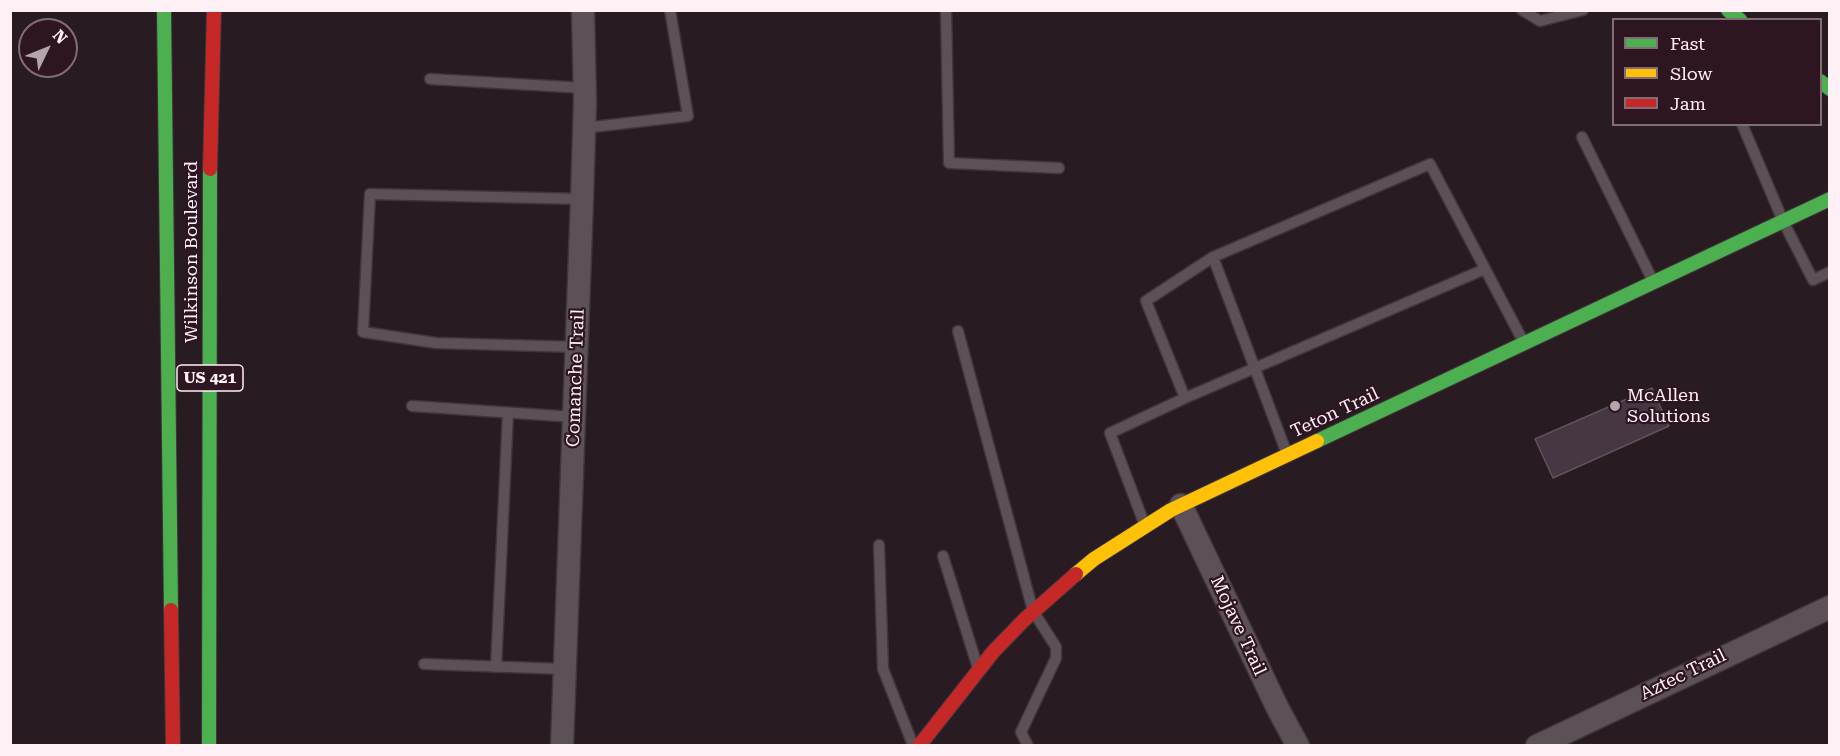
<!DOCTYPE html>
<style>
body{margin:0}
#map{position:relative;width:1840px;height:756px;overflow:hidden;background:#281b22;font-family:"Roboto Serif",serif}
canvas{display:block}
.frame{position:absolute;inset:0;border:12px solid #fff0f6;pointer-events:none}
.legend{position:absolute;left:1612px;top:18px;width:210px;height:108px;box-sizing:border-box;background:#2e1522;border:2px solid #826d77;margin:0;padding:8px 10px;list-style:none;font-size:18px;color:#fff0f6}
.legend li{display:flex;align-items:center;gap:12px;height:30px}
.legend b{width:30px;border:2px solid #826d77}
.north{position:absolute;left:18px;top:18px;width:60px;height:60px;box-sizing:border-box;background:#2e1522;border:2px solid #826d77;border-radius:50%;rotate:47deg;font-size:16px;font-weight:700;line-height:24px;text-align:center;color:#fff0f6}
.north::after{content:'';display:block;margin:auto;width:21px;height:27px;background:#b4a5ac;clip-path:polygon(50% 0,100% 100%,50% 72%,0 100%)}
</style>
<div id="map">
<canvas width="1840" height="756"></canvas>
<div class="frame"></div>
<ul class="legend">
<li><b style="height:8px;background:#4caf50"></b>Fast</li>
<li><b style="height:8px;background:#ffc107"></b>Slow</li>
<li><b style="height:8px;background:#c62828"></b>Jam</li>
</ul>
<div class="north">N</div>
</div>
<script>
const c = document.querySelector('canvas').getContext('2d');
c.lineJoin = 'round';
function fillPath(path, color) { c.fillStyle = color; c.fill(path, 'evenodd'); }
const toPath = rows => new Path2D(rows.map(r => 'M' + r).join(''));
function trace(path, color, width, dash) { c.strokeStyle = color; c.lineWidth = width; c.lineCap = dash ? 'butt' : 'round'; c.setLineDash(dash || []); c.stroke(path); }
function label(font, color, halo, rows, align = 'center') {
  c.font = font + ' "Roboto Serif",serif'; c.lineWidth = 4.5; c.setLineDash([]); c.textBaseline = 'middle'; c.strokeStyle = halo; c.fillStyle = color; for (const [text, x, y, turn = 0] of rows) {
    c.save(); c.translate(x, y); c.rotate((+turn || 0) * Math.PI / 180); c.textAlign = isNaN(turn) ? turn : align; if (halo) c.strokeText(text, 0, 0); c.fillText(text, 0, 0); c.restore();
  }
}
const building = toPath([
 [1652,388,1669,426,1553,478,1535,439,1652,388]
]);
fillPath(building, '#463743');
trace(building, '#5e545c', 1.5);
const lane = toPath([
 [946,10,949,163,1059,168],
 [1522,10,1540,21,1583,10],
 [430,79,585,88],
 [1742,124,1783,221,1813,280,1830,272],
 [584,128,688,116,670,10],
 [1582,137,1652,279],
 [1213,257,1287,454],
 [958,331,1033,611,1056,647,1056,658,1021,732,1028,746],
 [577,347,436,343,363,332,370,194,582,199],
 [1185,398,1146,301,1213,257,1430,164,1523,341],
 [412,406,574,417],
 [1144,523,1110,433,1185,398,1485,269],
 [879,545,883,669,913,745],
 [943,556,977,665],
 [424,664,565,669],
 [496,667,508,413]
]);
const street = toPath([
 [1181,505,1278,709,1298,746],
 [562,746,582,199,585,102,583,10],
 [1537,746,1830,607]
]);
const fast = toPath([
 [164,10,171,610],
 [1728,10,1740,20],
 [1820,81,1830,89],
 [1317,441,1830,199],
 [209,746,210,169]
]);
const slow = toPath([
 [1076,574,1094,559,1171,510,1317,441]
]);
const jam = toPath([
 [210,169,214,10],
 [171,610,173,746],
 [919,746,993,652,1024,620,1076,574]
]);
trace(lane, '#3f353a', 13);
trace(street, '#3f353a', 25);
trace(fast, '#3f353a', 16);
trace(slow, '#3f353a', 16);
trace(jam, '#3f353a', 16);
trace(lane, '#5c5156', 10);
trace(street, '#5c5156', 22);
trace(fast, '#4caf50', 14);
trace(slow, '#ffc107', 14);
trace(jam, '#c62828', 14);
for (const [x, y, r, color] of [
 [1615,406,6,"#b4a5ac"]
]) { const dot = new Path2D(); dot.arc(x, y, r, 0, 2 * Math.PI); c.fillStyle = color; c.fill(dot); trace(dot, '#2e1522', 2); }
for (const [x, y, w] of [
 [210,378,66]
]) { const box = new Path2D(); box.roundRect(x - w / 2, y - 13, w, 26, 4.5); c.fillStyle = '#2e1522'; c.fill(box); trace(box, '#fff0f6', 1.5); }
label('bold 16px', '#fff0f6', null, [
 ["US 421",210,378]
]);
label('18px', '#fff0f6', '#2e1522', [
 ["Wilkinson Boulevard",192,252,-90],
 ["Comanche Trail",576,378,-88],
 ["Teton Trail",1335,413,-25],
 ["Mojave Trail",1238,626,65],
 ["Aztec Trail",1683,675,-26]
]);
label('18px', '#fff0f6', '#2e1522', [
 ["McAllen",1627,396],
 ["Solutions",1627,417]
], 'left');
</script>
